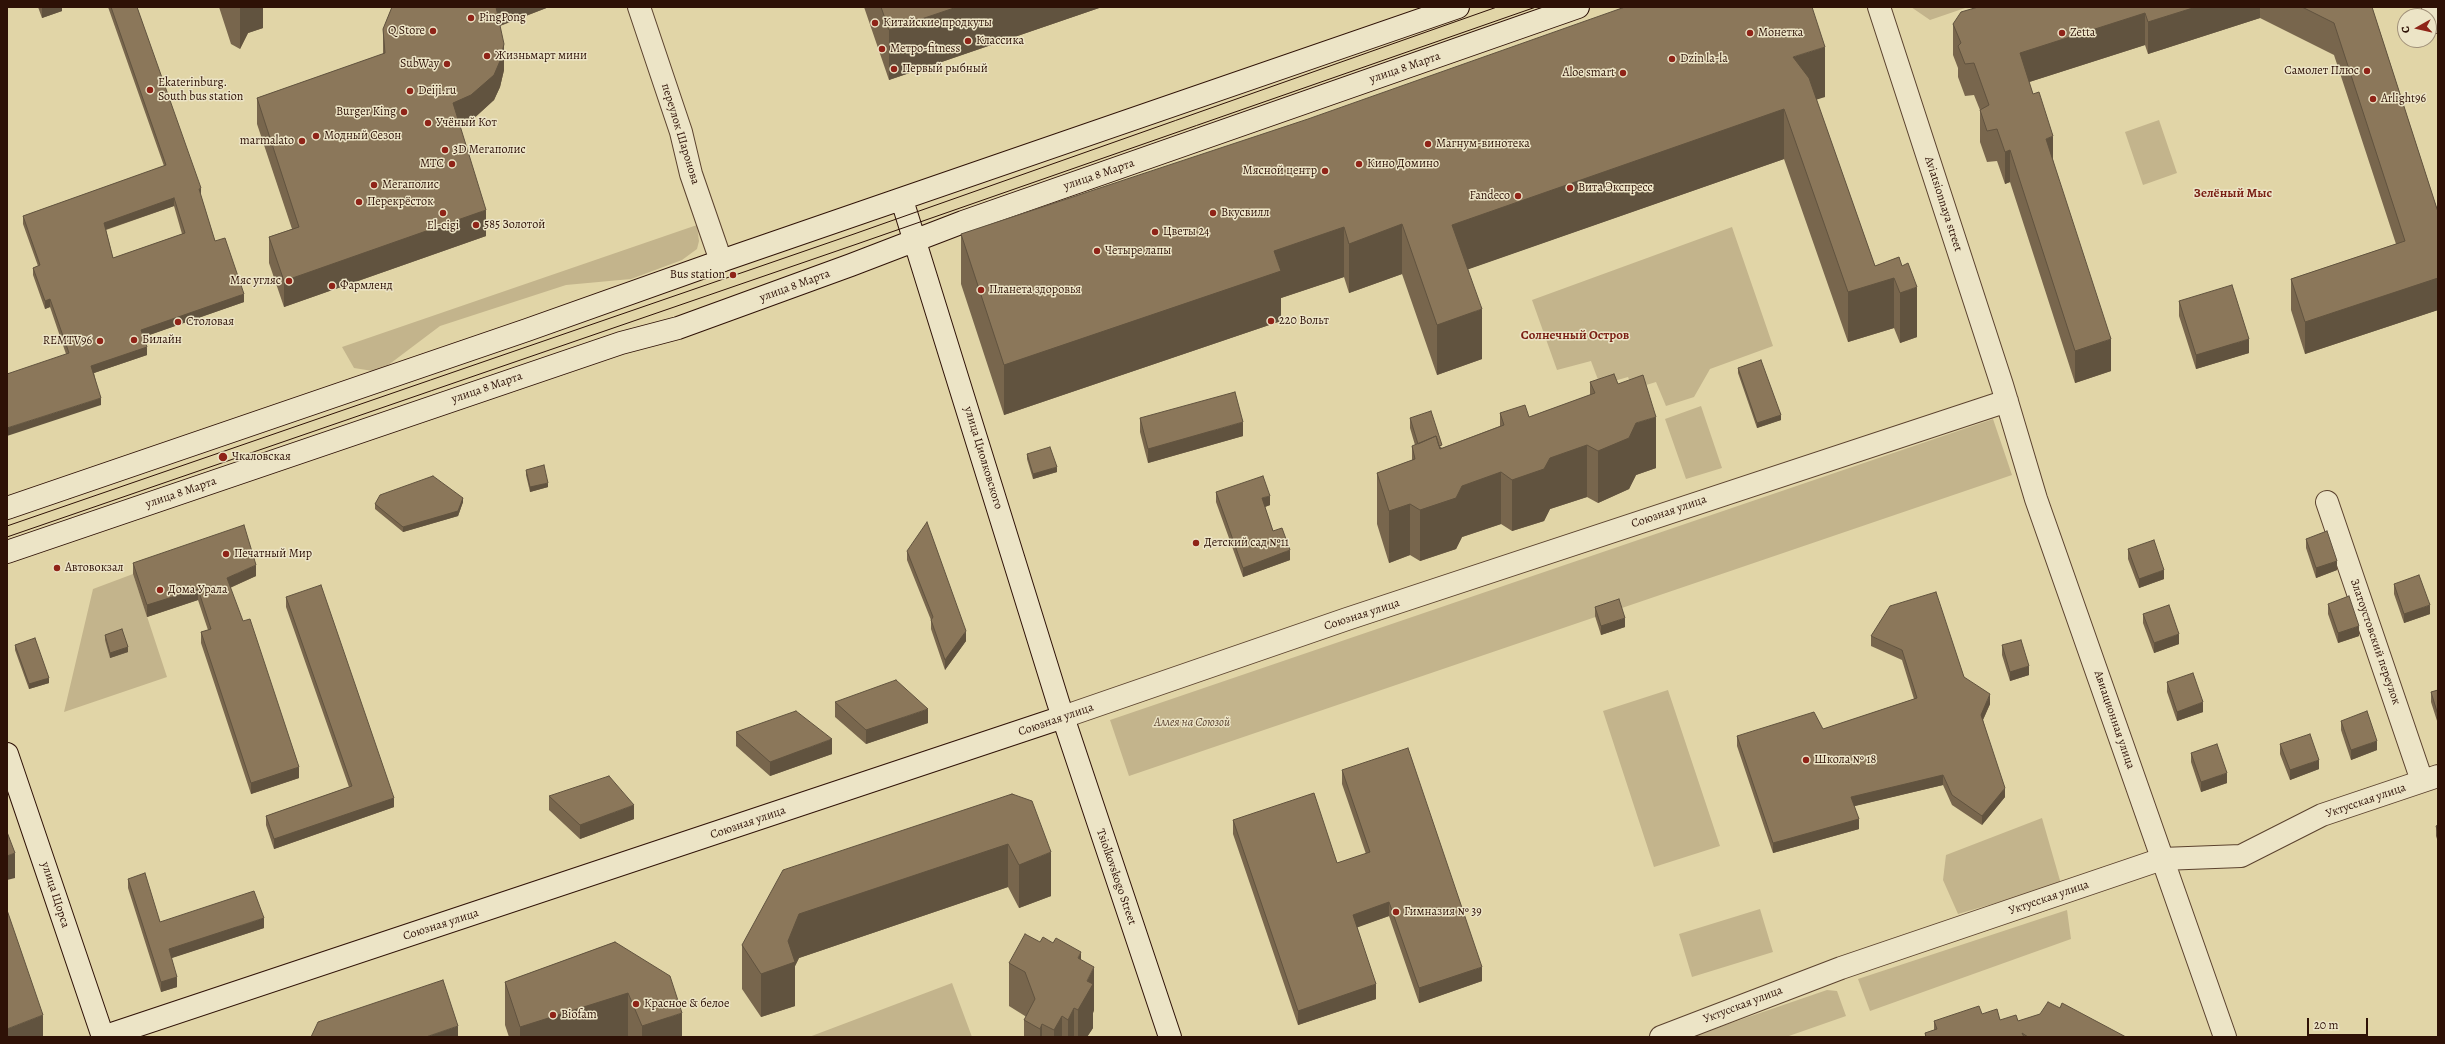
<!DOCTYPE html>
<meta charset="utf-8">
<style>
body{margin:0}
#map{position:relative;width:2445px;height:1044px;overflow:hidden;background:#e1d5a7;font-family:Alegreya,serif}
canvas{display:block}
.frame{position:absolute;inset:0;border:8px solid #2e1106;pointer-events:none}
.north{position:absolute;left:2397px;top:8px;width:40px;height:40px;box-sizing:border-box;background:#ece4c6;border:1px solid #a09079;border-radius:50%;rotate:262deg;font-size:11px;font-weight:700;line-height:16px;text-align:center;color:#2e1106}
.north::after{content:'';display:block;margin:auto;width:14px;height:18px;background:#8f2418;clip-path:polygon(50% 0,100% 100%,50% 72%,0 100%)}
.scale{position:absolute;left:2307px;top:1018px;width:61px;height:18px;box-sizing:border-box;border:2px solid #2e1106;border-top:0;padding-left:5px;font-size:12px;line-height:14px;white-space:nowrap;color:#2e1106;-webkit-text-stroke:3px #ece4c6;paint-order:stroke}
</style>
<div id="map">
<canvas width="2445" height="1044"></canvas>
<div class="frame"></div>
<div class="north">С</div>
<div class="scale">20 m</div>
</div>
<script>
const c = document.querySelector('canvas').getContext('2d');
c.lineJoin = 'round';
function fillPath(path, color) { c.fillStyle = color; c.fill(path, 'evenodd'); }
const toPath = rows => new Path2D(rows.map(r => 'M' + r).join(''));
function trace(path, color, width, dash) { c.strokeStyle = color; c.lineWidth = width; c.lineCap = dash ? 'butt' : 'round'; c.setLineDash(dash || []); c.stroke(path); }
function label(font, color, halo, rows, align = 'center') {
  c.font = font + ' Alegreya,serif'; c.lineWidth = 3; c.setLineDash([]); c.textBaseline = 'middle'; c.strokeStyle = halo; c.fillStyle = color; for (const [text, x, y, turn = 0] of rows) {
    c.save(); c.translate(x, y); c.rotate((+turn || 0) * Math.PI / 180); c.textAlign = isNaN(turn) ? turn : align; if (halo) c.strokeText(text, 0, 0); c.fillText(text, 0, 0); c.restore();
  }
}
fillPath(toPath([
 [1911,7,1968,7,1930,20],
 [2159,120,2177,173,2143,185,2125,132],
 [697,225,699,241,697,249,682,260,631,279,566,285,440,326,379,372,354,368,342,347],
 [1732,227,1773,346,1710,369,1694,397,1666,406,1656,382,1633,389,1628,377,1600,385,1591,361,1557,370,1532,300],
 [1701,406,1722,468,1686,479,1665,419],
 [1993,419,2012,475,1129,776,1110,720],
 [133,574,167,677,64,712,93,589],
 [1668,690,1720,846,1654,867,1603,711],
 [2042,818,2061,884,1958,914,1943,880,1946,855],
 [1760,909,1773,952,1692,977,1679,934],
 [2067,910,2071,939,1870,1011,1858,979],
 [952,983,972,1037,809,1037],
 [1827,990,1837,991,1846,1016,1786,1037,1690,1037]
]), '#c3b48c');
const street = toPath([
 [639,7,681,132,691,174,721,261],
 [1879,7,2002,385,2036,499,2225,1037],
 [2433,7,2438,22],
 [2327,502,2422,781],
 [1063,717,1347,619,2007,401],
 [1661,1037,1841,968,2162,859,2241,856,2322,815,2438,776]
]);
const secondary = toPath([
 [902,200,1058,702,1170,1037],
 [7,508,527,330,721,261,1458,7],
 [7,552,621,343,678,328,851,265,963,222,1578,7],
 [7,754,103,1037],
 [103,1037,1063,717]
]);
trace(street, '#5b422e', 24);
trace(secondary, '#2e1106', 24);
trace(street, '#ece4c6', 22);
trace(secondary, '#ece4c6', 22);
trace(toPath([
 [7,526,854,234,1497,7],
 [7,537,857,244,1536,7]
]), '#2e1106', 1);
fillPath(toPath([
 [38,7,62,7,62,11,42,18],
 [108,7,137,7,201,196,215,241,244,302,143,337,147,355,94,373,101,405,66,354,50,307,45,309,33,275,33,268,38,266,23,224,23,216,164,166],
 [174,206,182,234,113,258,106,230],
 [219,7,263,7,263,28,248,33,240,49,231,44],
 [392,7,549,7,500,26,504,70,500,87,494,100,471,121,460,126,486,236,284,307,269,263,269,237,292,229,257,124,257,98,383,54,383,29],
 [864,7,1102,7,889,80],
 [1978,7,2372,7,2438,212,2438,310,2305,354,2291,310,2291,279,2396,244,2334,55,2260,18,2148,54,2145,45,2029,82,2053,160,2111,371,2075,383,2010,182,2005,184,1997,161,1987,162,1980,142,1980,110,1974,95,1965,96,1958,77,1958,68,1953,55,1953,24],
 [1825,97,1816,99,1875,266,1899,257,1917,337,1900,343,1894,328,1848,342,1784,159,1468,269,1482,359,1437,375,1402,274,1349,293,1344,277,1281,298,1281,321,1004,415,961,284,961,234],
 [2179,301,2249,353,2196,369,2179,316],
 [1738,368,1781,420,1757,428,1738,373],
 [1590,382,1618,384,1656,468,1636,475,1629,489,1598,503,1587,497,1550,509,1544,521,1512,531,1501,524,1462,537,1456,549,1420,561,1410,555,1389,563,1377,524,1377,473,1412,460,1412,446,1415,445,1410,428,1410,418,1442,448,1500,426,1500,413,1529,417,1590,395],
 [1140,418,1243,436,1148,463,1140,432],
 [1027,454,1057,472,1033,479,1027,459],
 [526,470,548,487,530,492,526,475],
 [1216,492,1270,505,1265,507,1273,531,1290,560,1243,577,1216,502],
 [463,502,458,516,403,532,375,509,375,504],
 [2306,539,2337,570,2316,578,2306,548],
 [2128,549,2164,579,2139,588,2128,559],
 [907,551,966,641,945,670,931,629,931,620,907,560],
 [133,563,256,576,230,588,299,778,251,794,201,643,201,632,208,630,198,600,147,617,133,574],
 [2394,584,2430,614,2404,623,2394,594],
 [286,597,394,807,274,849,266,825,266,816,349,787,286,607],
 [2328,604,2359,636,2338,643,2328,614],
 [1595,607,1625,627,1601,635,1595,616],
 [2143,614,2179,644,2154,653,2143,623],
 [105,635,128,652,110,658,105,640],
 [1871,636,1964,677,1990,704,1983,720,2005,797,1982,825,1952,805,1943,785,1854,806,1859,829,1773,853,1737,746,1737,736,1823,729,1914,699,1902,660,1871,646],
 [15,645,49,683,29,689,15,650],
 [2002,645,2029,675,2010,681,2002,655],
 [2167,682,2203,712,2177,721,2167,692],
 [2438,690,2438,724,2431,702,2431,692],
 [835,702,928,723,866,744,835,717],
 [2341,721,2377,750,2351,760,2341,730],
 [736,732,832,754,770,776,736,746],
 [2280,744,2319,769,2290,780,2280,754],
 [2191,753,2227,783,2201,792,2191,762],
 [1342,770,1482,981,1419,1003,1389,916,1357,927,1376,999,1298,1025,1233,834,1233,820,1337,863,1366,854,1342,784],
 [1012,794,1051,896,1019,908,1008,887,799,958,795,966,795,1006,761,1017,742,989,742,945],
 [549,796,634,819,580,839,549,810],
 [2438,825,2438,842,2436,836,2436,826],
 [128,879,160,922,264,928,171,958,177,987,161,992,128,888],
 [615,942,682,1037,629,1037,628,1036,625,1037,509,1037,505,1025,505,982],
 [1040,942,1081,960,1094,1010,1093,1013,1093,1028,1087,1037,1024,1037,1024,1020,1026,1017,1025,1016,1009,1006,1009,963],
 [2060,1008,2126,1037,1925,1037,1925,1033,1934,1030,1934,1021,1982,1014,2000,1020,2018,1021]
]), '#78664d');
fillPath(toPath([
 [42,7,62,7,62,11,42,18],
 [240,7,263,7,263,28,248,33,240,49],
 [494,7,549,7,494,28],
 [957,7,1102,7,889,80,889,30],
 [2196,7,2260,7,2260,18,2148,54,2148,22],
 [2145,13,2145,45,2020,85,2020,53],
 [504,44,504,70,500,87,494,100,471,121,453,129,453,103],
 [1825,47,1825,97,1793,107,1793,57],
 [1784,109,1784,159,1452,275,1452,225],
 [2053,136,2053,168,2046,139],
 [2010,150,2010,182,2005,184,2005,152],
 [201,188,201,196,199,189],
 [174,198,174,206,104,230,104,223],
 [486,210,486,236,284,307,284,281],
 [1402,224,1402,274,1349,293,1349,244],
 [1344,227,1344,277,1281,298,1281,321,1004,415,1004,365,1274,251],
 [1894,278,1894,328,1848,342,1848,292],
 [2438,278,2438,310,2305,354,2305,322],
 [1917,287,1917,337,1900,343,1900,293],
 [244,294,244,302,141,338,141,330],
 [50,299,50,307,45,309,45,301],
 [1482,309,1482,359,1437,375,1437,325],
 [2111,339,2111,371,2075,383,2075,351],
 [2249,339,2249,353,2196,369,2196,355],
 [147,347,147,355,91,374,91,366],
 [101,398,101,405,7,436,7,428],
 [1781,415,1781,420,1757,428,1757,423],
 [1656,417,1656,468,1636,475,1629,489,1598,503,1598,451,1636,423],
 [1243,422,1243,436,1148,463,1148,449],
 [1587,445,1587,497,1550,509,1544,521,1512,531,1512,480,1550,458],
 [1057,467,1057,472,1033,479,1033,474],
 [1501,472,1501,524,1462,537,1456,549,1420,561,1420,510,1462,486],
 [548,483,548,487,530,492,530,487],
 [1270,496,1270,505,1262,508,1262,498],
 [463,498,463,502,458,516,403,532,403,527],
 [1410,504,1410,555,1389,563,1389,511],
 [1290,550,1290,560,1243,577,1243,568],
 [2337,561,2337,570,2316,578,2316,568],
 [256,565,256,576,227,589,227,578],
 [2164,570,2164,579,2139,588,2139,579],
 [198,589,198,600,147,617,147,605],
 [2430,605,2430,614,2404,623,2404,614],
 [1625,618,1625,627,1601,635,1601,626],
 [2359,626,2359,636,2338,643,2338,633],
 [966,631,966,641,945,670,945,660],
 [2179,634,2179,644,2154,653,2154,643],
 [128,647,128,652,110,658,110,653],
 [2029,666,2029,675,2010,681,2010,672],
 [49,678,49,683,29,689,29,684],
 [1990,694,1990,704,1981,724,1981,715],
 [2203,702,2203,712,2177,721,2177,712],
 [928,709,928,723,866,744,866,730],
 [832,739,832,754,770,776,770,762],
 [2377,741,2377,750,2351,760,2351,750],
 [2319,760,2319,769,2290,780,2290,770],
 [299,767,299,778,251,794,251,783],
 [2227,773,2227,783,2201,792,2201,782],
 [1943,775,1943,785,1851,807,1851,797],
 [2005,788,2005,797,1982,825,1982,816],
 [394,798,394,807,274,849,274,839],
 [634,805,634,819,580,839,580,825],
 [1859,819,1859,829,1773,853,1773,843],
 [1008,844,1008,887,799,958,795,966,795,1006,761,1017,761,974,788,941,799,914],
 [1051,852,1051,896,1019,908,1019,865],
 [15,853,15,878,7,880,7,856],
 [1389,902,1389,916,1353,929,1353,915],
 [264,918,264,928,169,959,169,949],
 [1081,952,1081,995,1078,958],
 [1094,967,1094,1010,1093,1013,1093,1028,1087,1037,1078,1037,1078,1010,1087,981],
 [1482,967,1482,981,1419,1003,1419,988],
 [177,977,177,987,161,992,161,982],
 [1376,984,1376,999,1298,1025,1298,1011],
 [628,993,628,1036,625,1037,520,1037,520,1027],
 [1074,1008,1074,1037,1068,1037,1068,1020],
 [682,1013,682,1037,642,1037,642,1026],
 [43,1015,43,1037,7,1037,7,1029],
 [1062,1016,1062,1037,1054,1037,1054,1030],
 [1042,1024,1042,1037,1040,1037,1040,1029],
 [458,1026,458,1037,426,1037]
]), '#61533f');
const building = toPath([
 [111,7,137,7,201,188,199,189,215,241,225,238,244,294,141,330,147,347,91,366,101,398,7,428,7,374,69,353,50,299,45,301,33,268,40,265,23,216,166,165,111,7],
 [174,198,185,233,113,258,104,223,174,198],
 [392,7,496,7,504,44,500,61,494,75,471,95,453,103,486,210,284,281,269,237,299,227,257,98,385,53,383,29,392,7],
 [881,7,957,7,889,30,881,7],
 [1625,7,1812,7,1825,47,1793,57,1809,78,1875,266,1899,257,1902,266,1908,263,1917,287,1900,293,1894,278,1848,292,1784,109,1452,225,1482,309,1437,325,1402,224,1349,244,1344,227,1274,251,1281,271,1004,365,961,234,1308,119,1625,7],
 [1978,7,2196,7,2148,22,2145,13,2020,53,2033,94,2039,92,2053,136,2046,139,2111,339,2075,351,2010,150,2005,152,1997,129,1987,131,1980,110,1989,105,1974,63,1965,64,1958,46,1961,43,1953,24,1961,12,1978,7],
 [2302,7,2372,7,2438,212,2438,278,2305,322,2291,279,2405,241,2334,23,2302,7],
 [2232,285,2249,339,2196,355,2179,301,2232,285],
 [1761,360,1781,415,1757,423,1738,368,1761,360],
 [1614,374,1618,384,1643,375,1656,417,1636,423,1629,438,1598,451,1587,445,1550,458,1544,469,1512,480,1501,472,1462,486,1456,498,1420,510,1410,504,1389,511,1377,473,1415,459,1412,446,1436,436,1440,449,1504,425,1500,413,1525,405,1529,417,1595,393,1590,382,1614,374],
 [1235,392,1243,422,1148,449,1140,418,1235,392],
 [1431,411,1442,445,1439,446,1436,436,1418,444,1410,418,1431,411],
 [1050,447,1057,467,1033,474,1027,454,1050,447],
 [544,465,548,483,530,487,526,470,544,465],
 [433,476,463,498,458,511,403,527,375,504,380,495,433,476],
 [1263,476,1270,496,1262,498,1273,531,1282,528,1290,550,1243,568,1216,492,1263,476],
 [927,522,966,631,945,660,931,620,933,617,907,551,927,522],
 [244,525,256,565,227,578,243,621,250,619,299,767,251,783,201,632,211,629,198,589,147,605,133,563,244,525],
 [2327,531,2337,561,2316,568,2306,539,2327,531],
 [2154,540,2164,570,2139,579,2128,549,2154,540],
 [2419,575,2430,605,2404,614,2394,584,2419,575],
 [321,585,394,798,274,839,266,816,352,786,286,597,321,585],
 [1936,592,1964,677,1990,694,1981,715,2005,788,1982,816,1952,795,1943,775,1851,797,1859,819,1773,843,1737,736,1814,712,1823,729,1917,698,1902,650,1871,636,1890,606,1936,592],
 [2349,596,2359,626,2338,633,2328,604,2349,596],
 [1619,599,1625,618,1601,626,1595,607,1619,599],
 [2169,605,2179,634,2154,643,2143,614,2169,605],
 [122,629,128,647,110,653,105,635,122,629],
 [35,638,49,678,29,684,15,645,35,638],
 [2021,640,2029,666,2010,672,2002,645,2021,640],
 [2193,673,2203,702,2177,712,2167,682,2193,673],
 [896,680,928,709,866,730,835,702,896,680],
 [2438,690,2438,715,2431,692,2438,690],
 [796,711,832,739,770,762,736,732,796,711],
 [2367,711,2377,741,2351,750,2341,721,2367,711],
 [2310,734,2319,760,2290,770,2280,744,2310,734],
 [2217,744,2227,773,2201,782,2191,753,2217,744],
 [1408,748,1482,967,1419,988,1389,902,1353,915,1376,984,1298,1011,1233,820,1314,793,1337,863,1370,852,1342,770,1408,748],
 [609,776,634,805,580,825,549,796,609,776],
 [1012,794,1032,801,1051,852,1019,865,1008,844,799,914,788,941,795,962,761,974,742,945,783,870,1012,794],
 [2438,825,2438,833,2436,826,2438,825],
 [7,832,15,853,7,856,7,832],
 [145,873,160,922,254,891,264,918,169,949,177,977,161,982,128,879,145,873],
 [7,910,43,1015,7,1029,7,910],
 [1025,934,1040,942,1043,937,1053,943,1056,938,1081,952,1078,958,1094,967,1087,981,1093,984,1078,1010,1074,1008,1068,1020,1062,1016,1054,1030,1042,1024,1040,1029,1024,1020,1035,999,1025,972,1009,963,1025,934],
 [615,942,670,976,682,1013,642,1026,628,993,520,1027,505,982,615,942],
 [443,980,458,1026,426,1037,311,1037,318,1022,443,980],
 [2048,1002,2060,1008,2062,1003,2126,1037,2028,1037,2022,1033,2024,1037,1926,1037,1925,1033,1937,1029,1934,1021,1979,1006,1982,1014,1997,1009,2000,1020,2016,1015,2018,1021,2040,1014,2048,1002]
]);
fillPath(building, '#8b775a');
trace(building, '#61533f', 1);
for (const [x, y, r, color] of [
 [471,18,4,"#8f2418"],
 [875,23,4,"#8f2418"],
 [433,31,4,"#8f2418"],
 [1750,33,4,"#8f2418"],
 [2062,33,4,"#8f2418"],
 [968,41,4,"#8f2418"],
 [882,49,4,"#8f2418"],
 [487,56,4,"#8f2418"],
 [1672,59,4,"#8f2418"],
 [447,64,4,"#8f2418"],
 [894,69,4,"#8f2418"],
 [2367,71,4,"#8f2418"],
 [1623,73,4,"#8f2418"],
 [150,90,4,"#8f2418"],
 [410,91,4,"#8f2418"],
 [2373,99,4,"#8f2418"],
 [404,112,4,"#8f2418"],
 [428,123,4,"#8f2418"],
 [316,136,4,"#8f2418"],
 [302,141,4,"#8f2418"],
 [1428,144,4,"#8f2418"],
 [445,150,4,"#8f2418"],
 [452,164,4,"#8f2418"],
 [1359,164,4,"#8f2418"],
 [1325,171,4,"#8f2418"],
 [374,185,4,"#8f2418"],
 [1570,188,4,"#8f2418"],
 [1518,196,4,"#8f2418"],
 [359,202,4,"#8f2418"],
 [443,213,4,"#8f2418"],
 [1213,213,4,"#8f2418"],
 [476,225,4,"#8f2418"],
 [1155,232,4,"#8f2418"],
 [1097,251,4,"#8f2418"],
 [733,275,4,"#8f2418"],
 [289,281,4,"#8f2418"],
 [332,286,4,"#8f2418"],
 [981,290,4,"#8f2418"],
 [1271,321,4,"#8f2418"],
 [178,322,4,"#8f2418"],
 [134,340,4,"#8f2418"],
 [100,341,4,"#8f2418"],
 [223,457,5,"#8f2418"],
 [1196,543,4,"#8f2418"],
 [226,554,4,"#8f2418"],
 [57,568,4,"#8f2418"],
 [160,590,4,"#8f2418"],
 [1806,760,4,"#8f2418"],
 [1396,912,4,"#8f2418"],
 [636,1004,4,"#8f2418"],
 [553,1015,4,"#8f2418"]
]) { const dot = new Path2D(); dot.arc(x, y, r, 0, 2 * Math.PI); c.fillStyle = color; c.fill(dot); trace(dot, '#ece4c6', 1.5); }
label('12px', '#2e1106', '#ece4c6', [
 ["PingPong",479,18],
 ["Китайские продкуты",883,23],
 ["Q Store",425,31,"right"],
 ["Монетка",1758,33],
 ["Zetta",2070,33],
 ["Классика",976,41],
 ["Метро-fitness",890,49],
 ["Жизньмарт мини",495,56],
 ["Dzin la-la",1680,59],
 ["SubWay",439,64,"right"],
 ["Первый рыбный",902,69],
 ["Самолет Плюс",2359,71,"right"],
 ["Aloe smart",1615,73,"right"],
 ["Ekaterinburg.",158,83],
 ["South bus station",158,97],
 ["Deiji.ru",418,91],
 ["Arlight96",2381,99],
 ["Burger King",396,112,"right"],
 ["Учёный Кот",436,123],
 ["Модный Сезон",324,136],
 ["marmalato",294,141,"right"],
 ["Магнум-винотека",1436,144],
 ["3D Мегаполис",453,150],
 ["МТС",444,164,"right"],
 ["Кино Домино",1367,164],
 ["Мясной центр",1317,171,"right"],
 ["Мегаполис",382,185],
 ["Вита Экспресс",1578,188],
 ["Fandeco",1510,196,"right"],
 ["Перекрёсток",367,202],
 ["Вкусвилл",1221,213],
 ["585 Золотой",484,225],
 ["El-cigi",443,226,"center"],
 ["Цветы 24",1163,232],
 ["Четыре лапы",1105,251],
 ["Bus station",725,275,"right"],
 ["Мяс угляс",281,281,"right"],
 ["Фармленд",340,286],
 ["Планета здоровья",989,290],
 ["220 Вольт",1279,321],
 ["Столовая",186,322],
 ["Билайн",142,340],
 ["REMTV96",92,341,"right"],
 ["Чкаловская",232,457],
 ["Детский сад №11",1204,543],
 ["Печатный Мир",234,554],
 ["Автовокзал",65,568],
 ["Дома Урала",168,590],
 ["Школа № 18",1814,760],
 ["Гимназия № 39",1404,912],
 ["Красное & белое",644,1004],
 ["Biofam",561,1015]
], 'left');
label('12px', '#2e1106', '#ece4c6', [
 ["улица 8 Марта",1405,68,-19],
 ["переулок Шаронова",680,134,73],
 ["улица 8 Марта",1099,175,-19],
 ["Aviatsionnaya street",1943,204,72],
 ["улица 8 Марта",795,286,-20],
 ["улица 8 Марта",487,388,-19],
 ["улица Циолковского",983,458,73],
 ["улица 8 Марта",181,493,-19],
 ["Союзная улица",1669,512,-19],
 ["Союзная улица",1362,615,-18],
 ["Златоустовский переулок",2375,642,71],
 ["Союзная улица",1056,720,-19],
 ["Авиационная улица",2114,720,71],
 ["Уктусская улица",2366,801,-19],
 ["Союзная улица",748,823,-19],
 ["Tsiolkovskogo Street",1116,877,71],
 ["улица Щорса",55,895,72],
 ["Уктусская улица",2049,898,-19],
 ["Союзная улица",441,925,-18],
 ["Уктусская улица",1743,1005,-21]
]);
label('italic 12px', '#5b422e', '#ece4c6', [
 ["Аллея на Союзой",1192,723]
]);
label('bold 13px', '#7a1f14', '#ece4c6', [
 ["Зелёный Мыс",2233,194],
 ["Солнечный Остров",1575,336]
]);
</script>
